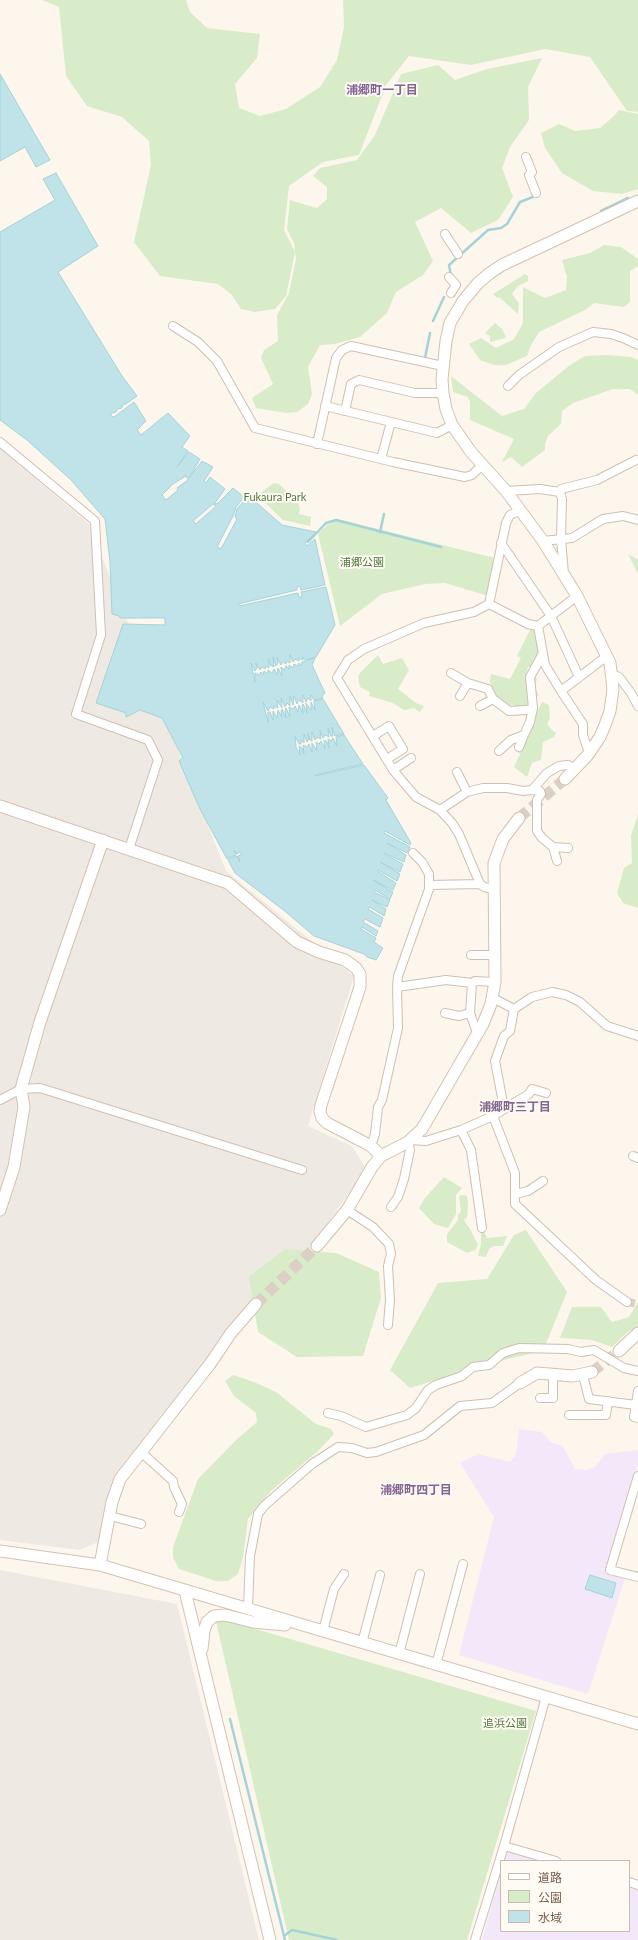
<!DOCTYPE html>
<meta charset="utf-8">
<style>
body{margin:0}
#map{position:relative;width:638px;height:1940px;overflow:hidden;background:#fdf6ec;font-family:Lato,"Noto Sans JP",sans-serif}
canvas{display:block}
.legend{position:absolute;left:500px;top:1860px;width:130px;height:72px;box-sizing:border-box;background:#fffaf3;border:1px solid #cabbb1;margin:0;padding:5px 7px;list-style:none;font-size:12px;color:#7a5c4d}
.legend li{display:flex;align-items:center;gap:8px;height:20px}
.legend b{width:20px;border:1px solid #cabbb1}
</style>
<div id="map">
<canvas width="638" height="1940"></canvas>
<ul class="legend">
<li><b style="height:5px;background:#fff"></b>道路</li>
<li><b style="height:11px;background:#d8ecc9"></b>公園</li>
<li><b style="height:11px;background:#bfe3e8"></b>水域</li>
</ul>
</div>
<script>
const c = document.querySelector('canvas').getContext('2d');
c.lineJoin = 'round';
function fillPath(path, color) { c.fillStyle = color; c.fill(path, 'evenodd'); }
const toPath = rows => new Path2D(rows.map(r => 'M' + r).join(''));
function trace(path, color, width, dash) { c.strokeStyle = color; c.lineWidth = width; c.lineCap = dash ? 'butt' : 'round'; c.setLineDash(dash || []); c.stroke(path); }
function label(font, color, halo, rows, align = 'center') {
  c.font = font + ' Lato,"Noto Sans JP",sans-serif'; c.lineWidth = 4; c.setLineDash([]); c.textBaseline = 'middle'; c.strokeStyle = halo; c.fillStyle = color; for (const [text, x, y, turn = 0] of rows) {
    c.save(); c.translate(x, y); c.rotate((+turn || 0) * Math.PI / 180); c.textAlign = isNaN(turn) ? turn : align; if (halo) c.strokeText(text, 0, 0); c.fillText(text, 0, 0); c.restore();
  }
}
fillPath(toPath([
 [0,448,89,524,226,871,354,976,308,1126,352,1146,366,1169,310,1248,242,1314,115,1476,109,1492,98,1542,80,1550,0,1540],
 [0,1570,177,1604,259,1940,0,1940]
]), '#efe9e4');
fillPath(toPath([
 [519,1429,542,1432,552,1443,563,1446,575,1469,586,1470,595,1467,605,1454,638,1450,638,1464,605,1572,625,1578,588,1694,459,1655,494,1517,460,1463,478,1454,510,1462,516,1454],
 [509,1852,539,1861,504,1861,507,1854],
 [501,1873,501,1931,629,1931,629,1887,638,1889,638,1940,482,1940]
]), '#f3e8fa');
fillPath(toPath([
 [42,0,186,0,190,12,207,28,260,34,257,58,235,84,239,108,260,116,286,109,320,87,337,60,344,27,343,0,638,0,638,112,627,111,590,57,545,49,471,65,409,56,386,85,359,155,323,162,289,186,284,230,295,252,286,296,275,309,255,312,241,309,231,294,218,284,160,276,134,242,151,165,149,141,122,117,87,106,66,76,59,7],
 [542,58,528,87,529,120,510,147,502,168,513,197,498,220,471,233,441,208,415,222,433,261,423,275,396,292,387,313,360,337,335,344,320,345,308,367,312,394,308,404,297,412,286,413,256,408,252,398,273,384,261,358,264,350,278,341,277,315,289,293,296,259,294,243,287,229,290,200,317,208,327,199,327,187,313,176,320,168,357,160,375,135,401,74,438,65,455,80,487,69],
 [619,110,638,114,638,189,622,194,593,191,562,173,545,148,541,133,559,124,575,131,600,128,613,117],
 [604,245,621,247,638,259,638,266,630,271,630,302,624,307,594,303,585,310,539,332,530,347,527,356,506,365,494,365,480,360,469,344,481,338,496,348,514,339,523,323,523,287,545,298,566,290,567,277,562,260,590,253],
 [525,274,528,276,528,281,518,286,512,294,519,303,518,314,499,297,497,298,493,294],
 [495,323,503,330,506,338,490,342,490,336,485,333],
 [607,355,631,357,638,360,638,395,630,389,613,389,573,403,562,411,561,424,548,436,545,444,545,450,522,467,511,457,502,462,514,439,470,420,470,402,468,397,453,392,451,376,502,416,524,409,536,393,570,365,585,356],
 [274,483,279,484,298,502,300,509,299,514,311,517,310,526,283,520,258,496,260,493],
 [337,519,495,558,488,596,445,583,425,584,382,594,340,626,318,534,327,525],
 [628,554,638,560,638,574],
 [531,628,536,629,540,655,535,660,533,666,528,667,526,674,535,674,537,680,534,685,539,696,535,697,530,705,517,707,513,705,504,705,497,699,492,689,490,681,491,674,510,679,521,658,517,656],
 [378,655,383,664,402,658,409,670,398,689,416,703,424,706,420,712,414,708,404,710,393,703,369,696,370,692,360,687,358,677,360,673],
 [542,702,549,705,550,718,547,724,552,730,556,733,554,737,543,742,541,760,532,763,527,777,514,767,520,754,516,751,525,738,528,739,536,714],
 [638,814,638,908,623,903,617,893,624,868,632,863,631,836],
 [444,1177,462,1188,456,1195,456,1214,448,1228,434,1224,419,1208,425,1198],
 [464,1195,467,1196,468,1203,467,1217,464,1220,465,1222,470,1229,478,1245,475,1250,467,1253,447,1242,447,1234,458,1220,458,1214,461,1212,459,1196],
 [526,1230,567,1292,543,1351,495,1362,410,1388,390,1370,438,1283,487,1279,514,1235],
 [481,1231,484,1231,487,1238,507,1236,503,1246,494,1246,489,1249,486,1257,478,1256,481,1244],
 [285,1249,336,1253,379,1272,381,1298,363,1356,297,1357,258,1332,249,1277],
 [638,1302,638,1327,629,1331,612,1347,592,1340,560,1338,572,1307,601,1307,612,1322,629,1317],
 [233,1375,254,1382,276,1392,316,1424,331,1429,334,1434,318,1451,272,1490,248,1519,243,1557,238,1574,228,1581,216,1581,179,1569,173,1558,173,1547,198,1479,237,1439,257,1422,256,1413,234,1396,225,1381],
 [215,1617,536,1711,467,1940,289,1940]
]), '#d8ecc9');
const water = toPath([
 [0,74,50,160,36,167,25,147,0,161,0,74],
 [56,173,98,246,58,272,122,376,137,396,126,404,123,404,122,408,117,409,116,412,111,413,111,416,114,417,134,402,146,421,137,430,141,435,168,413,190,436,182,447,188,451,177,467,189,452,200,459,189,478,202,461,213,467,204,481,206,483,210,477,225,489,215,503,217,504,233,488,244,497,236,507,233,516,217,547,221,549,237,519,235,517,237,509,250,494,258,504,282,525,316,532,305,543,307,546,315,539,325,585,301,590,300,586,297,587,297,590,238,604,239,606,298,593,299,597,302,597,301,592,326,587,335,625,316,657,307,660,315,658,312,665,325,693,322,696,323,698,314,700,311,695,311,701,308,698,306,702,303,695,303,703,299,700,297,704,294,696,293,705,290,696,290,706,287,703,285,707,281,698,282,708,277,700,278,708,274,706,274,709,270,707,268,711,263,702,268,722,268,712,270,712,273,720,273,711,277,718,278,710,282,718,281,712,282,709,286,718,285,711,286,708,290,717,289,707,293,709,295,706,298,712,299,705,303,714,302,707,303,704,307,713,306,703,311,710,311,702,315,710,314,701,323,699,344,734,335,736,332,727,333,736,331,736,328,728,329,737,325,735,323,738,320,730,321,739,317,737,315,740,312,732,312,741,309,739,308,733,309,739,307,742,304,734,304,743,301,740,301,744,299,744,295,736,296,747,300,755,299,746,302,748,304,754,303,745,307,747,309,744,312,752,312,743,317,751,316,742,319,744,321,741,325,749,324,740,327,742,329,748,328,739,331,741,333,738,337,746,336,737,344,735,363,764,315,775,315,776,364,765,388,798,386,800,411,843,410,845,385,831,384,833,410,847,407,853,387,843,406,855,404,862,384,853,384,854,403,864,400,872,380,862,400,874,397,881,378,870,377,871,396,883,393,890,373,880,393,892,390,899,375,890,374,892,390,900,387,907,372,900,386,909,384,916,370,907,368,909,383,918,380,927,365,919,363,922,378,931,376,936,362,927,361,929,376,938,374,942,383,948,376,960,367,957,364,954,314,936,286,912,235,873,228,860,237,856,240,862,238,856,242,854,240,852,237,854,234,850,236,855,227,859,200,809,179,761,183,758,162,718,140,710,126,717,126,713,96,703,123,624,165,625,165,618,120,618,119,616,112,614,110,562,105,519,71,480,27,440,0,420,0,232,55,200,43,179,56,173],
 [186,476,188,480,177,488,178,490,166,500,162,495,173,484,186,476],
 [213,504,216,506,196,524,193,521,213,504],
 [290,655,293,662,295,659,299,661,299,658,303,660,303,657,306,661,302,662,301,666,299,663,297,666,294,664,293,668,289,665,289,669,286,666,284,670,281,667,282,676,278,668,277,675,274,669,272,673,268,670,268,674,264,671,263,675,261,672,259,675,255,673,255,682,251,663,255,671,257,668,256,663,260,670,262,667,265,669,266,666,269,668,269,659,270,665,274,667,273,657,276,666,278,663,277,657,281,665,283,662,286,664,287,661,290,663,290,655],
 [590,1575,616,1583,612,1598,585,1589,590,1575]
]);
fillPath(water, '#bfe3e8');
trace(water, '#a5d3da', 1);
trace(toPath([
 [601,211,628,198],
 [451,276,449,265,488,230,501,228,507,224,520,202,538,195],
 [433,321,444,297],
 [425,358,430,333],
 [380,532,384,514],
 [308,542,326,523,336,520,441,547],
 [230,1719,285,1940],
 [284,1936,292,1930,337,1940]
]), '#a5d3da', 2.5);
trace(toPath([
 [627,1302,638,1304]
]), '#dcd0c4', 8, [8, 4]);
trace(toPath([
 [519,818,565,779],
 [256,1304,317,1246],
 [592,1372,619,1351]
]), '#dcd0c4', 11, [11, 5.5]);
const street = toPath([
 [526,157,532,172,529,175,536,193],
 [445,234,458,254],
 [449,277,456,285,451,293],
 [173,326,198,342,217,361,255,428,393,462,465,477,472,475,482,465],
 [508,386,519,375,559,347,593,332,611,334,623,338,638,345],
 [325,406,437,433,452,425],
 [345,411,351,384,359,380,415,393,443,393],
 [0,442,95,521,101,635,76,714,148,740,158,760,129,849],
 [317,444,336,358,342,350,351,346,443,366],
 [381,459,391,422],
 [506,491,540,489,560,492,562,499,561,539,564,574],
 [560,492,561,489,597,480,636,460],
 [543,541,572,538,603,519,623,516,638,520],
 [501,543,551,616,579,677],
 [489,604,528,624,538,626,577,596],
 [538,626,545,665,561,691,607,656],
 [451,673,468,683,488,689,493,699,509,711,526,710,533,708,530,677,542,655],
 [612,674,619,677,631,693,638,706],
 [561,691,583,724,583,735,589,753],
 [460,696,468,683],
 [480,706,493,699],
 [373,736,389,726,403,749,387,759],
 [519,747,524,735],
 [499,751,511,740,524,735,530,722,533,708],
 [393,770,411,758],
 [457,772,467,792],
 [532,790,540,791,541,794,537,800,537,831,542,838,553,847,557,861],
 [440,810,467,792,483,788,507,788,523,791,532,790,547,773,559,766,568,765,576,769],
 [553,847,568,848],
 [429,885,480,884],
 [493,889,484,887,480,884,459,834,452,823,440,810,416,797,393,770,337,678,348,660,364,649,424,623,474,612,489,604,506,523,510,515,521,510],
 [471,955,496,955],
 [472,983,470,1013,477,1033],
 [397,987,446,980,472,983,475,981,495,982],
 [493,998,514,1009,510,1031,504,1036,495,1061,504,1108],
 [514,1009,532,997,552,992,566,995,580,1002,607,1026,638,1036],
 [445,1013,459,1016,470,1013],
 [0,1100,21,1089,40,1088,302,1170],
 [493,1116,515,1173,515,1204,596,1280,627,1302],
 [461,1130,471,1150,482,1228],
 [411,1140,426,1141,461,1130,493,1116,529,1094,532,1089,546,1093],
 [371,1146,375,1134,378,1107,382,1100,398,1028,397,987,398,976,429,889,429,874,422,862,413,853],
 [633,1156,638,1158],
 [515,1194,528,1191,543,1181],
 [391,1207,398,1197,404,1179,410,1150,408,1142],
 [347,1210,373,1227,389,1244,391,1254,388,1266,390,1300,388,1325],
 [583,1375,589,1399,636,1405],
 [638,1391,634,1417,638,1418],
 [540,1398,553,1398,553,1375],
 [328,1413,341,1416,366,1427,407,1415,416,1408,428,1390,436,1385,462,1376,473,1367,489,1365,503,1353,519,1348,568,1349,581,1352,594,1350,624,1368,638,1371],
 [569,1415,606,1415,608,1401],
 [141,1452,173,1481,174,1487,182,1504,179,1512],
 [638,1476,610,1570,638,1577],
 [110,1516,141,1524],
 [248,1609,250,1556,258,1514,264,1506,312,1464,338,1447,352,1448,367,1453,376,1452,424,1435,460,1406,492,1403,520,1383],
 [323,1631,334,1589,344,1574],
 [362,1643,380,1575],
 [399,1654,420,1574],
 [436,1665,463,1564],
 [504,1846,556,1861],
 [629,1882,638,1885],
 [475,1940,504,1846,546,1697]
]);
const secondary = toPath([
 [565,779,587,756,600,737,605,725,610,711,613,689,610,663,577,596,543,541,506,491,471,452,452,425,446,409,443,393,442,379,446,341,450,323,463,301,478,283,490,273,502,265,638,201],
 [0,806,228,883,297,942,319,952,345,960,356,968,360,974,360,987,321,1105,320,1112,322,1118,327,1123,371,1146,381,1156],
 [0,1210,14,1167,24,1107,21,1089,40,1022,103,840],
 [317,1246,347,1210,372,1167,381,1156,408,1142,422,1129,483,1024,491,1004,495,982,494,863,503,839,519,818],
 [619,1351,638,1333],
 [520,1383,537,1373,573,1376,592,1372],
 [0,1551,100,1565,638,1724],
 [100,1565,112,1502,120,1479,210,1364,231,1333,256,1304],
 [185,1591,270,1940],
 [202,1649,204,1631,207,1622,214,1616,225,1615,253,1622,285,1625]
]);
trace(street, '#d1beb0', 10);
trace(secondary, '#d6c0b0', 13);
trace(street, '#fff', 8);
trace(secondary, '#fff', 11);
label('11px', '#537a41', '#fffaf3', [
 ["Fukaura Park",275,497],
 ["浦郷公園",362,562],
 ["追浜公園",505,1723]
]);
label('bold 12px', '#846695', '#fffaf3', [
 ["浦郷町一丁目",382,90],
 ["浦郷町三丁目",515,1107],
 ["浦郷町四丁目",416,1490]
]);
</script>
